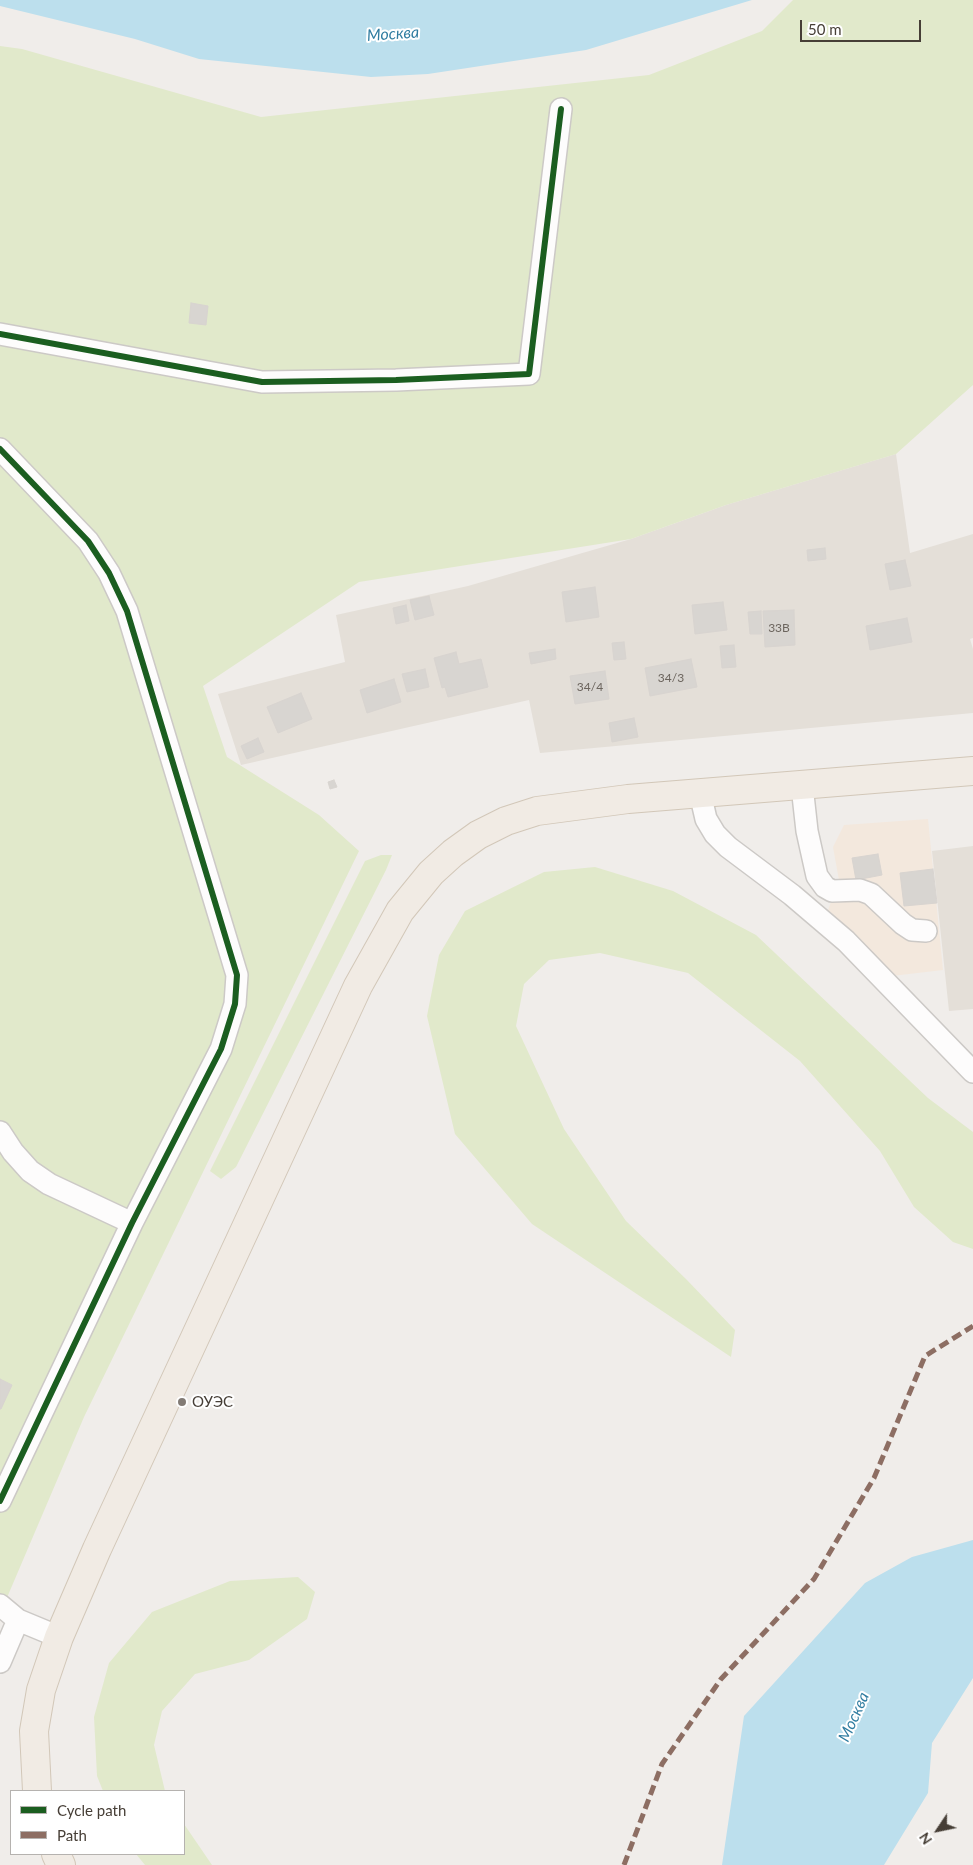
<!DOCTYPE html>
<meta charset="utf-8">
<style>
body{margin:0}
#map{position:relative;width:973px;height:1865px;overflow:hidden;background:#f0edea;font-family:Lato,sans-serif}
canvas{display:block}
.legend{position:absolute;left:10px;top:1790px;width:175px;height:65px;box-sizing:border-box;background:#fff;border:1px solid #b5b2af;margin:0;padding:6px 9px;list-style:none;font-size:15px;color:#463e36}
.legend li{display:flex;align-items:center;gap:10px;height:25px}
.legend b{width:25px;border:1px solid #b5b2af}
.north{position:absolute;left:913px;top:1805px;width:50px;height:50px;-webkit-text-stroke:4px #fff;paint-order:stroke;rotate:236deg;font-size:14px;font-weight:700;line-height:20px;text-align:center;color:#463e36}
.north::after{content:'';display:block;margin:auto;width:18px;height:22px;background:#463e36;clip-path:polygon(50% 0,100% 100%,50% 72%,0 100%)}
.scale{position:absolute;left:800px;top:20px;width:121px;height:22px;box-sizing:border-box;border:2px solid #463e36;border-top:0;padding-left:6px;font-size:15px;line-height:18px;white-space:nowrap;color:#463e36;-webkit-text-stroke:4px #fff;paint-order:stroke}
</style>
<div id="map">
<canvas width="973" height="1865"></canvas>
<ul class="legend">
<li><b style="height:6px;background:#1b5e20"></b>Cycle path</li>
<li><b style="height:6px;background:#8d6e63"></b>Path</li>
</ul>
<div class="north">N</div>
<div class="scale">50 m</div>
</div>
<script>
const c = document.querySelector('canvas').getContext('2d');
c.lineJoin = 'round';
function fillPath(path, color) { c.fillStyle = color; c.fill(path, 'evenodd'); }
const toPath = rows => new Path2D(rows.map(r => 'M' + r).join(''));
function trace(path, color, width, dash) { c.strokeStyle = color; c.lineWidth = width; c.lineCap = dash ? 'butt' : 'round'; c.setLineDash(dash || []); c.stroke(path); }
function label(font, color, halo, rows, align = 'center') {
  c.font = font + ' Lato,sans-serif'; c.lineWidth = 4; c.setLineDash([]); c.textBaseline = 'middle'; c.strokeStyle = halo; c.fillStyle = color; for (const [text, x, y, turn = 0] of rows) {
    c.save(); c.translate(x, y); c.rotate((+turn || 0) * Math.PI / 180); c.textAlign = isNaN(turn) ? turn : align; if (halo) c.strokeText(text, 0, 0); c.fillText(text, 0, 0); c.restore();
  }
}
fillPath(toPath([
 [896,454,910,553,973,534,973,638,970,639,973,649,973,713,540,753,529,700,241,765,218,694,345,662,336,615,468,586,631,539,726,505],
 [973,846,973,1009,949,1011,932,851]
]), '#e4dfd8');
fillPath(toPath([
 [928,819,943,970,892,976,827,913,839,880,833,847,844,825]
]), '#f3e8dd');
fillPath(toPath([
 [793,0,973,0,973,385,896,454,726,505,631,539,359,582,203,686,227,757,319,815,359,851,84,1417,0,1614,0,46,22,49,261,117,649,75,762,31],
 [381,855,392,855,386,870,236,1167,221,1179,210,1171,365,861],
 [595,867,673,891,756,935,928,1098,973,1132,973,1249,953,1242,914,1207,880,1151,800,1061,688,973,600,953,549,960,524,984,516,1026,564,1129,626,1221,686,1279,735,1330,731,1357,532,1224,455,1134,427,1016,439,955,465,911,544,872],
 [298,1577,315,1592,307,1619,249,1660,195,1674,162,1711,154,1745,165,1791,103,1791,97,1776,94,1717,109,1663,152,1612,230,1581],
 [184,1824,212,1865,145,1865,136,1854,184,1854]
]), '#e1e9cb');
fillPath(toPath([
 [0,0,752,0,586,50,428,74,371,77,199,59,135,39,0,6],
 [973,1540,973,1678,932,1743,928,1793,884,1865,722,1865,744,1716,865,1583,912,1557]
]), '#bcdfed');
const building = toPath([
 [191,303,208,306,206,325,189,323,191,303],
 [825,548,826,559,808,561,807,550,825,548],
 [905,560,911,586,890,590,885,564,905,560],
 [595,587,599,617,566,622,562,592,595,587],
 [429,596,434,615,415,620,410,600,429,596],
 [723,602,727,630,695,634,692,605,723,602],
 [406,605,409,621,396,624,393,608,406,605],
 [794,610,795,645,765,647,763,611,794,610],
 [761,611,762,634,750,634,748,612,761,611],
 [907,618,912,642,870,650,866,626,907,618],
 [624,642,626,659,614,660,612,643,624,642],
 [734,645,736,667,722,668,720,646,734,645],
 [555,649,556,659,531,664,529,653,555,649],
 [456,652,459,664,481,659,488,687,448,697,445,687,442,688,434,658,456,652],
 [691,659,697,687,650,696,645,668,691,659],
 [425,669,429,687,407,692,402,674,425,669],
 [605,671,609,699,575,704,570,676,605,671],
 [394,679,401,702,367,713,360,690,394,679],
 [301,693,312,719,278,733,267,707,301,693],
 [634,718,638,737,612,742,609,723,634,718],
 [258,738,264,752,247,759,241,746,258,738],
 [334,780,337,787,330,789,328,782,334,780],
 [878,854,882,875,856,880,852,858,878,854],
 [933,869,937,903,904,906,900,873,933,869],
 [0,1379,12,1385,1,1409,0,1409,0,1379]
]);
fillPath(building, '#d8d5d1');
trace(building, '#d8d4d0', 1);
const minor = toPath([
 [0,334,262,382,396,380,529,374,561,109],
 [0,449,88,541,109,573,127,611,237,975,235,1004,221,1049,132,1223,0,1501],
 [802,786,807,831,817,876,825,887,832,891,860,890,871,894,903,924,912,930,926,931],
 [700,793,706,819,715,834,728,847,792,895,846,941,973,1072],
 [0,1132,13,1152,30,1171,49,1184,132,1223],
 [0,1605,18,1620,59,1637],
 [0,1662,18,1620]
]);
const major = toPath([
 [37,1791,34,1731,41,1690,59,1637,97,1549,358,986,400,911,431,873,453,853,478,835,506,821,537,811,628,799,973,771],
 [56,1854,61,1865]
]);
trace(minor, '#ccc9c6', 24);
trace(major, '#d2c7b8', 30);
trace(minor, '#fdfcfc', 21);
trace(major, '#f1ebe4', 28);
trace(toPath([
 [624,1865,662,1764,721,1679,814,1579,874,1478,925,1356,973,1326]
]), '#8d6e63', 5, [10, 5]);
trace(toPath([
 [0,334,262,382,396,380,529,374,561,109],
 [0,449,88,541,109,573,127,611,237,975,235,1004,221,1049,132,1223,0,1501]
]), '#1b5e20', 6);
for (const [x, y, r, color] of [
 [182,1402,5,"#827b75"]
]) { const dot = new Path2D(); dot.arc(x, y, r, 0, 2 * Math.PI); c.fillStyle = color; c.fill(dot); trace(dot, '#fff', 2); }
label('12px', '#6c655e', null, [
 ["33В",779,628],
 ["34/3",671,678],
 ["34/4",590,687]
]);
label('15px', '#463e36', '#fff', [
 ["ОУЭС",192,1402]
], 'left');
label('italic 16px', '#2f7ca0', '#fff', [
 ["Москва",393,34,-4],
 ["Москва",854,1717,-66]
]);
</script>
